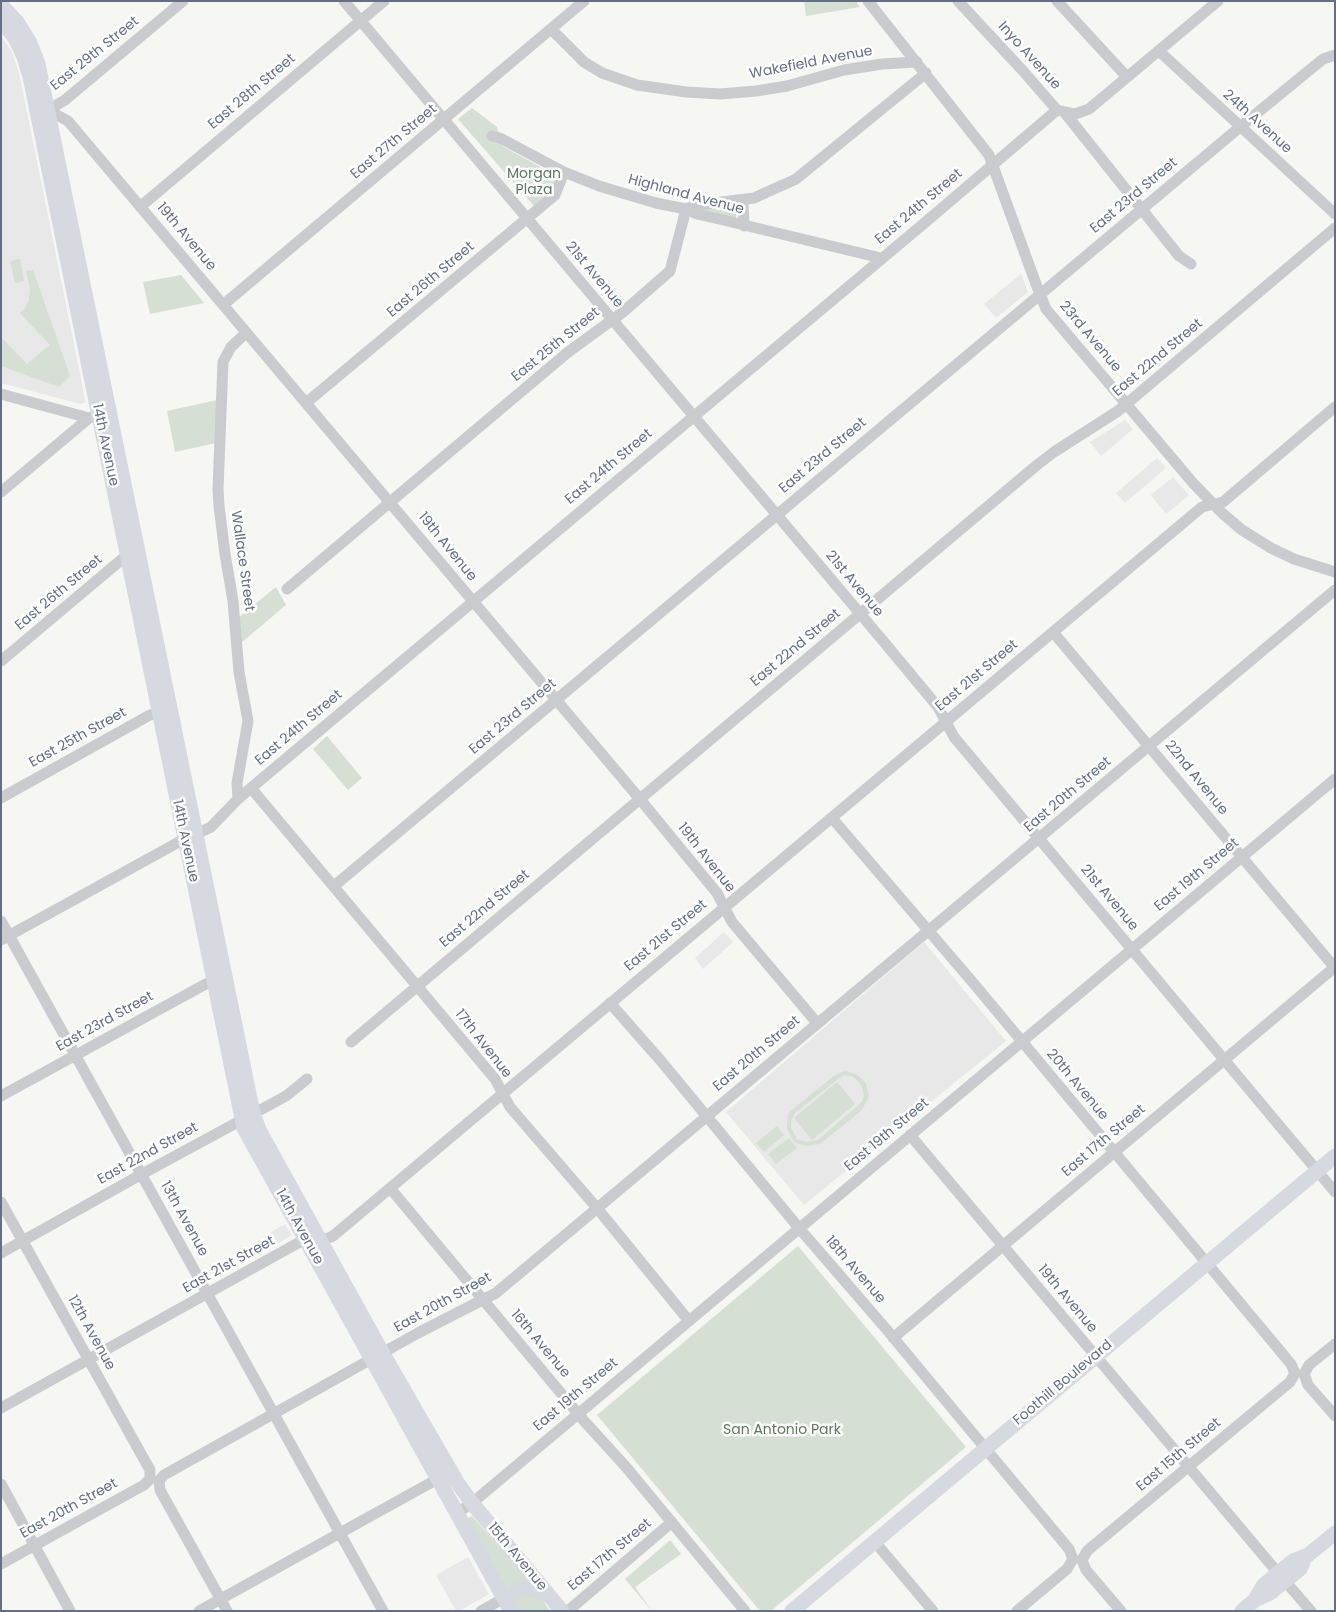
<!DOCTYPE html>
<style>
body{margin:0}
#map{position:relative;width:1336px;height:1612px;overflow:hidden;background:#f6f7f3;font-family:Poppins,sans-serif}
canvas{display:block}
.frame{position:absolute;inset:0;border:2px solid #636f87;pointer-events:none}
</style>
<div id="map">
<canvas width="1336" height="1612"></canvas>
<div class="frame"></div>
</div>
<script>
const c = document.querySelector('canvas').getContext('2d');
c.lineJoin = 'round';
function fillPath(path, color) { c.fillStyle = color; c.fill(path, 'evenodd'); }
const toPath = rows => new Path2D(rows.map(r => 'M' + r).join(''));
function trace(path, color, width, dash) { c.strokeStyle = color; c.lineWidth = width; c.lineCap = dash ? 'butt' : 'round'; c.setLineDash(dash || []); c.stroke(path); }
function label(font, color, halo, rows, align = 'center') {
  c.font = font + ' Poppins,sans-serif'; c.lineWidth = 5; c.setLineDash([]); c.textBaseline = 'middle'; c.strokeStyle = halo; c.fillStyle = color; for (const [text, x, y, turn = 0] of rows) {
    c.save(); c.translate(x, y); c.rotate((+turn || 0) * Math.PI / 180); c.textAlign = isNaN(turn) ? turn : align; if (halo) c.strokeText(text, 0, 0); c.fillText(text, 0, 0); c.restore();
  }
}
fillPath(toPath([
 [1,35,12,52,19,73,82,383,85,402,81,404,1,383],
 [1021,274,1028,292,996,318,984,304],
 [1125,420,1133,429,1101,456,1090,442],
 [1157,458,1166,468,1125,503,1116,493],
 [1173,477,1189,495,1166,514,1151,495],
 [724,932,733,942,703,969,695,958],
 [924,942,1006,1041,804,1205,726,1112],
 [285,1224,292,1235,277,1244,271,1232],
 [468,1557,489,1594,459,1611,456,1611,436,1575]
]), '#e7e8e7');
fillPath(toPath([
 [804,1,856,1,860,7,806,16],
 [472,108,497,127,502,146,557,176,549,193,534,206,458,119],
 [732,206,735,207,737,210,736,218,698,209],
 [20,259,24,281,15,283,10,261],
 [33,270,70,376,59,387,1,366,1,337,27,364,50,345,20,313,25,308,29,300,30,288,26,271],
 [181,275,204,303,150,314,143,282],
 [217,400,216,443,175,452,167,411],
 [276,587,286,605,241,643,239,617],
 [327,736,362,778,348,790,313,749],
 [845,1071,856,1074,866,1083,869,1097,865,1104,862,1110,820,1144,806,1146,794,1142,787,1129,788,1114,792,1110,835,1075],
 [845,1075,854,1077,862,1086,864,1096,862,1102,818,1140,806,1142,797,1139,791,1128,791,1121,795,1113,838,1079],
 [837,1082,855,1104,812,1140,794,1118],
 [777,1126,784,1135,764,1152,756,1143],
 [789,1138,797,1148,776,1164,768,1154],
 [798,1246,966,1447,771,1611,760,1611,597,1415],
 [472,1516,531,1584,550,1611,517,1611,467,1519],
 [669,1541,671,1541,681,1554,635,1587,652,1611,625,1579]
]), '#d6dfd4');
trace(toPath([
 [344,1,884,642,938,707,954,737,1335,1192],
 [868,1,989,155,1036,284,1046,309,1193,483,1222,513,1242,530,1271,548,1294,559,1335,572],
 [958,1,1023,71,1057,110],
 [1057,1,1127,77],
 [551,29,584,62,602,73,637,85,686,92,720,94,756,91,787,86,844,70,882,64,917,62],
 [1159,51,1335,214],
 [48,110,65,100,183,1],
 [43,111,48,110,68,121,639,798,717,893,732,922,817,1023],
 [1065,113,1179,256,1191,264],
 [492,136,500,138,564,172,599,186,656,203,686,209,697,214,719,219,881,258],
 [743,200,744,226],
 [140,207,384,1],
 [686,209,697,205,754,198,796,179,926,73],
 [223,305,584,1],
 [1,394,89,418,93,417],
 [306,403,555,195,564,172],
 [1,492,89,418],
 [287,589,567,353,623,312,670,271,686,209],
 [1053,632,1335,968],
 [1,661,127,555,133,553],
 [251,788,495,1079,510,1107,597,1208,689,1321],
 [1,798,148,716,164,709],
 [238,799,237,783,248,721,239,672,233,601,225,554,219,506,218,489,223,362,231,347,246,333],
 [832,818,975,985,1291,1364,1295,1373,1290,1382,1087,1551,1082,1560,1086,1570,1121,1611],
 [334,886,1240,127,1323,59,1335,55],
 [1,921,383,1611],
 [1,940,177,843,211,827,238,799,251,788,928,220,1057,110,1075,114,1089,109,1218,1],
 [610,1003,661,1061,799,1228,887,1330,1069,1549,1073,1559,1067,1569,1017,1611],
 [351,1042,1037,465,1054,452,1118,411,1335,228],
 [1,1096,204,985,219,978],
 [910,1135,1278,1573],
 [390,1188,585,1422,626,1467,745,1611],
 [1,1202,150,1470,150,1479,144,1485,1,1564],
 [1,1253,142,1174,286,1096,307,1079],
 [893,1338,1335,967],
 [1335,1344,1309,1365,1304,1374,1308,1385,1335,1416],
 [1,1408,298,1243,306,1240,326,1239,333,1236,1202,507,1223,502,1335,407],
 [1,1484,70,1611],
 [457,1513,472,1503,1335,779],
 [875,1542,933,1611],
 [1285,1581,1311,1611],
 [199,1611,443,1476],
 [227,1611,160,1490,159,1481,164,1475,418,1333,496,1293,1335,590],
 [481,1611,504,1598],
 [568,1611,672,1522]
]), '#c9cbcf', 11);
trace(toPath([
 [1,5,17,22,30,43,38,64,253,1113,259,1130,383,1354,457,1482,472,1503,562,1611],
 [1,21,15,38,24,57,30,77,244,1128,511,1611],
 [504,1598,520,1589,535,1590,549,1596],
 [1255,1600,1263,1586,1278,1573,1293,1561,1308,1555,1335,1533],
 [792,1611,1335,1156],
 [1242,1611,1255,1600,1270,1593,1300,1569,1303,1563]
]), '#d6d9df', 15);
label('14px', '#636f87', '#fff', [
 ["East 29th Street",95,54,-39],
 ["Inyo Avenue",1029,56,48],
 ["Wakefield Avenue",811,63,-11],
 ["East 28th Street",252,92,-40],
 ["24th Avenue",1257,122,42],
 ["East 27th Street",394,142,-40],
 ["Highland Avenue",686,195,15],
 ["East 23rd Street",1134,196,-40],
 ["East 24th Street",919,207,-40],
 ["19th Avenue",186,237,50],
 ["21st Avenue",594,275,50],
 ["East 26th Street",431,280,-40],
 ["23rd Avenue",1090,337,50],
 ["East 25th Street",556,345,-39],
 ["East 22nd Street",1158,358,-40],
 ["14th Avenue",105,445,78],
 ["East 23rd Street",823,456,-40],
 ["East 24th Street",609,467,-40],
 ["19th Avenue",447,547,51],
 ["Wallace Street",242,561,82],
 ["21st Avenue",854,584,50],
 ["East 26th Street",59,593,-40],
 ["East 22nd Street",796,648,-40],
 ["East 21st Street",977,676,-40],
 ["East 23rd Street",513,717,-40],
 ["East 24th Street",299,728,-40],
 ["East 25th Street",78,738,-29],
 ["22nd Avenue",1196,778,51],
 ["East 20th Street",1068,795,-40],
 ["14th Avenue",185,841,78],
 ["19th Avenue",706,858,52],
 ["East 19th Street",1197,875,-40],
 ["21st Avenue",1109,898,50],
 ["East 22nd Street",485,909,-40],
 ["East 21st Street",666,936,-40],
 ["East 23rd Street",105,1022,-29],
 ["17th Avenue",483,1044,52],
 ["East 20th Street",757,1054,-40],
 ["20th Avenue",1077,1085,50],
 ["East 19th Street",887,1135,-40],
 ["East 17th Street",1104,1141,-40],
 ["East 22nd Street",148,1154,-29],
 ["13th Avenue",184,1219,61],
 ["14th Avenue",299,1227,61],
 ["East 21st Street",229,1265,-29],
 ["18th Avenue",855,1270,49],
 ["19th Avenue",1067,1299,50],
 ["East 20th Street",443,1303,-29],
 ["12th Avenue",91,1333,61],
 ["16th Avenue",540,1344,50],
 ["Foothill Boulevard",1063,1383,-40],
 ["East 19th Street",576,1395,-40],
 ["East 15th Street",1179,1455,-40],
 ["East 20th Street",69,1509,-29],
 ["East 17th Street",610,1555,-40],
 ["15th Avenue",517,1557,50]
]);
label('14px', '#5f795f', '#fff', [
 ["Morgan",534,174],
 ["Plaza",534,190],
 ["San Antonio Park",782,1430]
]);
</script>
